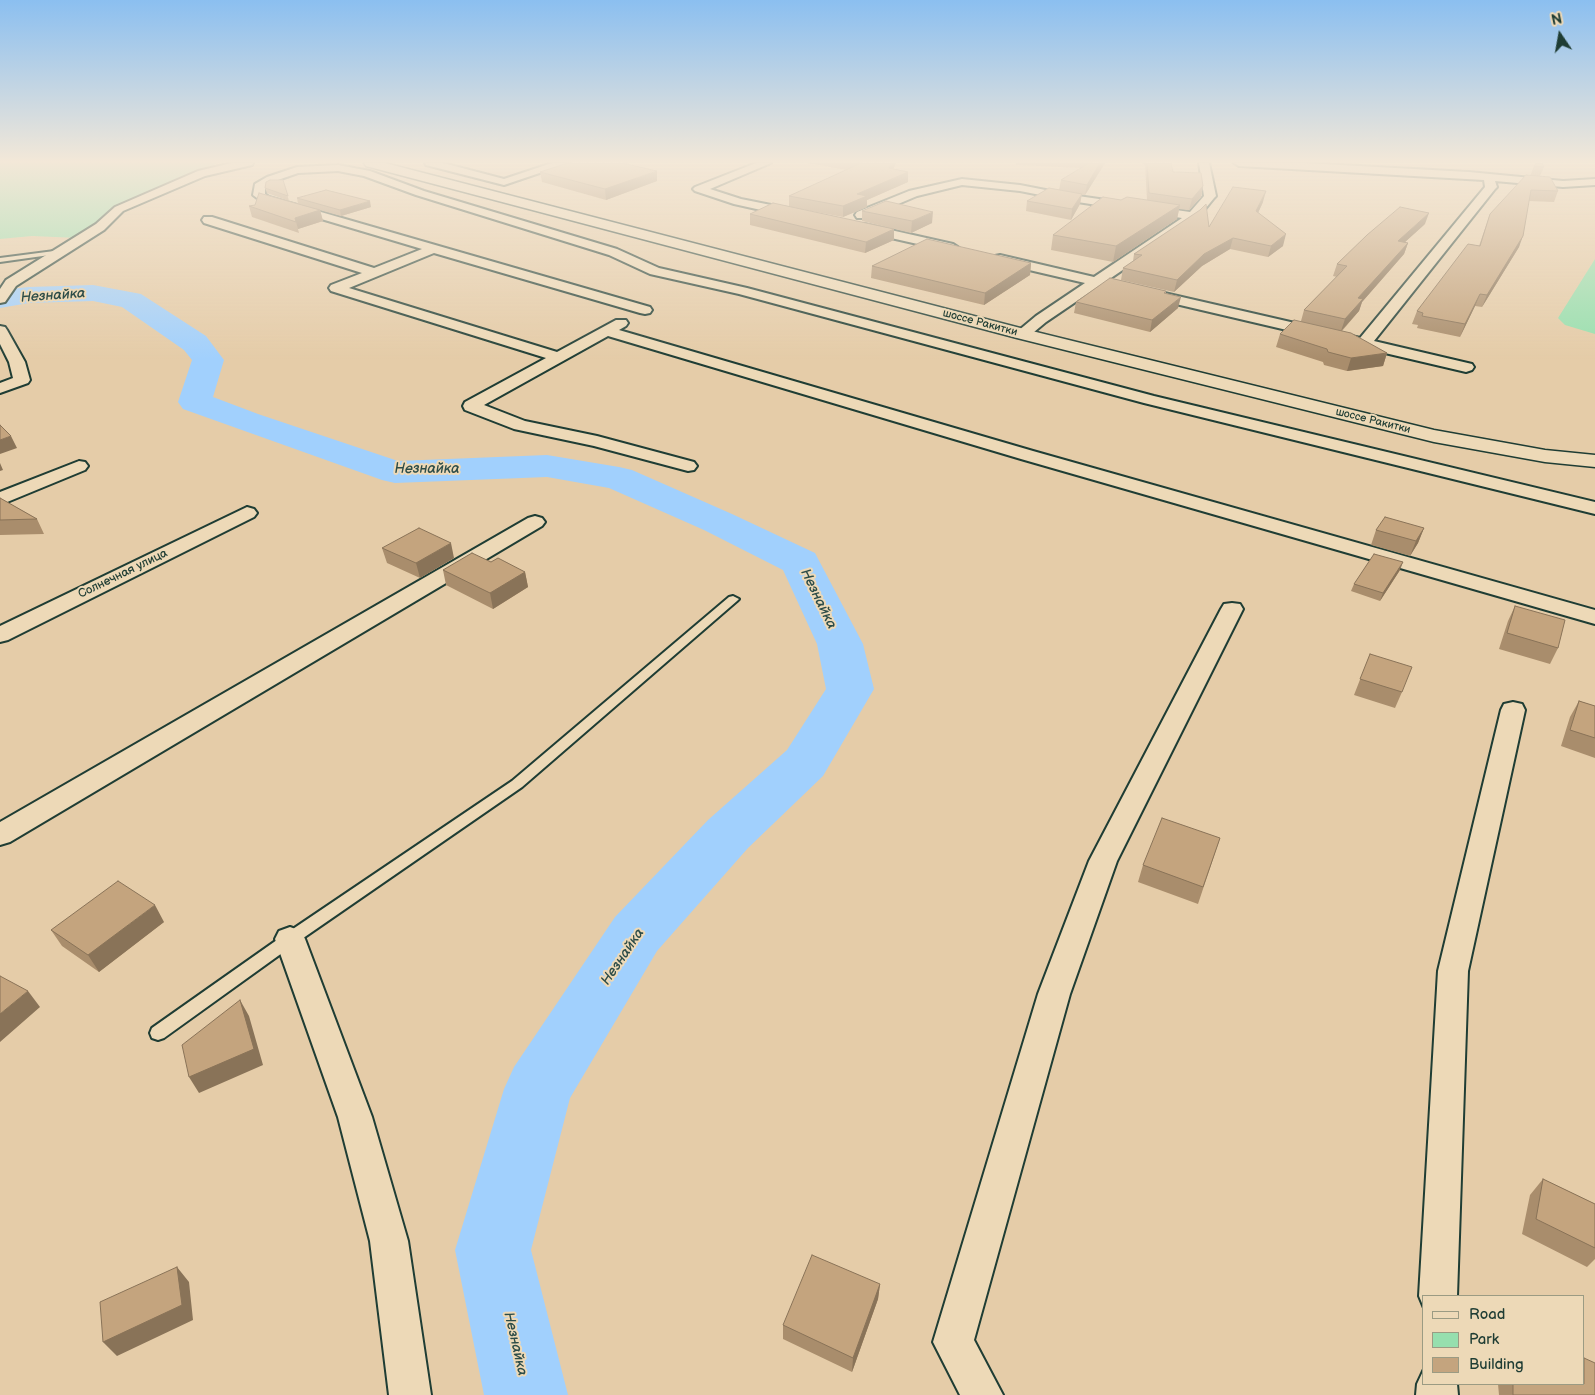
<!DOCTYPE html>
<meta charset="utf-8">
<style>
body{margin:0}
#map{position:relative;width:1595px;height:1395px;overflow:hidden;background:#e5cca8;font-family:"Balsamiq Sans",sans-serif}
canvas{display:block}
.legend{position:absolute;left:1422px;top:1295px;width:162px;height:90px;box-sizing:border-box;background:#edd9b7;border:1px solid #9b9b83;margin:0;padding:6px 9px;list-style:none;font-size:15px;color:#1f3d34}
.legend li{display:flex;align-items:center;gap:10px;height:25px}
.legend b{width:25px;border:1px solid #9b9b83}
.north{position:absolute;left:1535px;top:10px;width:50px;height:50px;-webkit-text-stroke:4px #edd9b7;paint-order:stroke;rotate:348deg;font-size:14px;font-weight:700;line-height:20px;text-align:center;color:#1f3d34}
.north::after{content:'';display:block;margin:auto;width:18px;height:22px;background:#1f3d34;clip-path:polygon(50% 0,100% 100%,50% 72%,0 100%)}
</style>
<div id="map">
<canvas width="1595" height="1395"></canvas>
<ul class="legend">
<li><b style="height:6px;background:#edd9b7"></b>Road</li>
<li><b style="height:14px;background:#96dfae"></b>Park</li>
<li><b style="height:14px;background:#c4a47e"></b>Building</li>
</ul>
<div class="north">N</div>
</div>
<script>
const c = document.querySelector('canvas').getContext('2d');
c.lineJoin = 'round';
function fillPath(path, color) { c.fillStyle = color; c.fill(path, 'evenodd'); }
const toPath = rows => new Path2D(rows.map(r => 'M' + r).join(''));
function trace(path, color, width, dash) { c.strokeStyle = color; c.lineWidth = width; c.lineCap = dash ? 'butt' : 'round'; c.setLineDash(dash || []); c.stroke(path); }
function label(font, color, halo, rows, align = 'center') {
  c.font = font + ' "Balsamiq Sans",sans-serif'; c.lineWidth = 4; c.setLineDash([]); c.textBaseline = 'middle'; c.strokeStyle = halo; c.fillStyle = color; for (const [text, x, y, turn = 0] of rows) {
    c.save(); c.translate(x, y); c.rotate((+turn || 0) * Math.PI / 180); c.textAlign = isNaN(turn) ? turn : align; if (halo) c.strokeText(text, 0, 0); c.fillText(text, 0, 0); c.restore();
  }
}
fillPath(toPath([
 [0,163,218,163,130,203,78,238,32,236,0,239],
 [1595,259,1595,334,1565,325,1558,318]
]), '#96dfae');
fillPath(toPath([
 [93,285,141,294,206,336,224,360,213,397,258,414,398,461,547,455,619,467,632,470,732,514,815,553,863,644,874,689,823,776,748,848,657,951,570,1098,531,1250,568,1395,484,1395,455,1250,504,1089,514,1067,615,917,708,820,787,750,826,689,817,644,783,570,704,530,609,488,547,477,395,483,382,480,183,409,178,402,192,360,184,350,122,307,93,301,29,303,0,308,0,290,29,287,93,285]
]), '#a1d0fd');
const lane = toPath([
 [62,250,64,251,64,253,0,262,0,258,62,250],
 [733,596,739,599,737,601,522,787,296,943,164,1038,158,1040,152,1038,150,1033,152,1028,284,935,512,781,729,597,733,596]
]);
const street = toPath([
 [232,163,253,163,252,165,205,176,123,211,104,230,16,286,5,302,0,303,0,289,6,280,96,224,115,207,198,171,232,163],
 [425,163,443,163,504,179,552,163,569,163,504,185,426,165,425,163],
 [756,163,771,163,710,189,741,199,801,211,803,214,801,217,797,218,734,204,695,191,693,189,695,187,756,163],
 [1199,163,1209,163,1216,196,1214,198,1197,219,1108,280,1360,338,1485,187,1484,180,1239,166,1234,163,1304,163,1469,172,1563,181,1595,179,1595,185,1563,187,1495,181,1497,187,1495,189,1374,341,1472,364,1474,367,1472,370,1466,372,1099,286,1046,322,1028,337,1018,337,1016,334,1018,331,1036,316,1085,283,995,262,994,259,995,256,1000,255,1094,277,1182,218,1071,201,1020,191,962,185,917,196,865,218,857,218,855,215,857,212,909,191,962,179,1020,185,1071,195,1190,212,1204,196,1199,163],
 [338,165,370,171,424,191,617,249,659,268,747,288,1154,396,1595,502,1595,514,1144,403,739,294,650,274,609,255,416,195,364,176,338,171,298,173,275,181,265,187,265,194,269,197,650,307,652,310,650,313,645,314,640,313,434,253,349,288,557,352,616,320,626,320,628,323,626,326,619,330,1033,451,1595,610,1595,624,1021,459,608,336,484,405,525,421,597,436,694,462,697,466,694,470,688,471,594,446,514,429,465,410,463,406,465,402,546,358,331,291,329,288,331,285,362,273,204,223,202,220,204,217,212,217,374,268,422,249,261,201,253,195,255,184,267,177,297,167,338,165],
 [864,224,953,244,959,248,953,252,860,231,858,228,860,225,864,224],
 [0,326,5,327,7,330,25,362,30,380,28,383,0,393,0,383,13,378,9,362,0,344,0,326],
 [79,461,85,462,88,466,85,470,0,505,0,492,79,461],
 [247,507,254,509,257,513,254,517,8,640,0,642,0,626,247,507],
 [535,516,542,518,545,522,542,526,10,842,0,845,0,822,528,518,535,516],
 [1232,603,1240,604,1243,609,1117,861,1070,994,974,1340,1003,1395,960,1395,933,1342,1038,994,1089,861,1221,609,1224,604,1232,603],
 [1513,702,1522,704,1525,710,1468,971,1457,1296,1424,1296,1424,1308,1419,1296,1438,971,1501,710,1504,704,1513,702],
 [290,927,301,931,305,939,372,1117,408,1241,431,1395,389,1395,370,1241,338,1117,275,939,279,931,290,927],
 [1424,1369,1424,1384,1457,1384,1458,1395,1416,1395,1417,1384,1424,1369]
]);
const secondary = toPath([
 [364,163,385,163,1028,330,1434,430,1545,450,1595,455,1595,467,1545,462,1434,442,1017,338,366,166,364,163]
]);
trace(lane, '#1f3d34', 4);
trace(street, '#1f3d34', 4);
trace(secondary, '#1f3d34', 3);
fillPath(lane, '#edd9b7');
fillPath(street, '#edd9b7');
fillPath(secondary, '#edd9b7');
fillPath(toPath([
 [808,163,896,163,893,169,908,172,908,182,867,200,867,207,843,217,789,207,789,196,846,170],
 [1016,163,1105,163,1085,195,1081,195,1080,204,1071,220,1026,211,1027,201,1059,190,1061,180,1082,168,1016,165],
 [1142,163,1171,163,1173,172,1203,186,1201,197,1189,210,1179,209,1177,219,1113,262,1051,250,1053,235,1121,200,1147,200,1145,165],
 [1534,166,1544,167,1540,176,1558,191,1554,202,1529,201,1519,247,1482,307,1475,306,1460,337,1417,328,1418,325,1412,324,1417,311,1479,246,1490,214,1530,176],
 [540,172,657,181,606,200,542,182],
 [283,180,289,201,267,193,265,188],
 [297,198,371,207,341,216,298,204],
 [1263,202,1258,212,1283,246,1268,257,1230,249,1202,266,1174,292,1121,280,1123,268,1133,261,1134,254,1209,227],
 [249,206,320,210,323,221,298,229,299,233,252,217],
 [862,211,932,223,911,233,862,221],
 [750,214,894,229,894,240,865,253,750,225],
 [1425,224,1405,242,1408,243,1404,254,1362,302,1359,311,1342,331,1387,353,1383,366,1347,371,1324,365,1323,362,1276,347,1280,334,1301,321,1304,310,1337,277,1333,276,1337,264],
 [1031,263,1030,275,984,305,871,278,872,266],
 [1166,291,1166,294,1178,308,1150,332,1074,313,1076,302],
 [0,498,37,519,44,534,0,535],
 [1424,528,1418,543,1410,556,1371,545,1376,530],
 [382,548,454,558,420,578,387,563],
 [491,562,525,572,528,587,493,609,446,585,443,570],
 [1400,570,1380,601,1351,591,1354,584],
 [1515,606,1558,648,1550,664,1499,649,1508,621],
 [1370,654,1402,692,1395,708,1354,695],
 [1579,701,1595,706,1595,758,1561,746,1570,717],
 [1220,838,1198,904,1138,882,1143,865],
 [164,922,99,972,62,946,51,930],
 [1543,1179,1595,1204,1595,1259,1587,1267,1522,1234,1530,1195],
 [880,1284,878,1299,852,1372,783,1339,783,1325],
 [1498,1384,1584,1384,1595,1395,1499,1395]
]), '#a98d6c');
fillPath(toPath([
 [892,163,896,163,889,178,889,168],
 [1100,163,1105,163,1085,195,1087,185],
 [657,171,657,181,606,200,605,189],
 [908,172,908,182,867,200,867,207,843,217,843,206,857,194],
 [1203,186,1201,197,1189,210,1192,199],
 [1266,191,1263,202,1254,222,1256,211],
 [1082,194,1080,204,1071,220,1072,209],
 [370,201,371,207,341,216,340,210],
 [1180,205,1177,219,1113,262,1116,246],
 [320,210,323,221,298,229,295,218],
 [933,212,932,223,911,233,912,221],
 [1429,213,1425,224,1394,252,1398,241],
 [894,229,894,240,865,253,866,242],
 [1286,234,1283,246,1268,257,1271,246],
 [1523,236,1519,247,1482,307,1487,295],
 [1233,238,1230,249,1202,266,1174,292,1177,280,1204,254],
 [1408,243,1404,254,1362,302,1359,311,1341,331,1345,319,1358,298],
 [1031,263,1030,275,984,305,985,293],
 [1480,294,1475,306,1460,337,1465,324],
 [1181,297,1178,308,1150,332,1152,320],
 [1387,353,1383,366,1347,371,1351,358],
 [11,436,17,448,0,454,0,440],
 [0,463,3,470,0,471],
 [1424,528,1418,543,1410,556,1416,541],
 [451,543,454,558,420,578,416,563],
 [1403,562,1400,570,1380,601,1383,593],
 [525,572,528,587,493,609,490,593],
 [155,905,164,922,99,972,88,955],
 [28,991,40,1007,0,1042,0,1014],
 [240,1000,249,1016,263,1065,199,1093,189,1077],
 [177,1267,189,1282,193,1320,117,1356,103,1342],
 [880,1284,878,1299,852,1372,853,1358]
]), '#897358');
const building = toPath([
 [568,163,622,163,657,171,605,189,540,172,568,163],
 [861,163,892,163,889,168,908,172,857,194,867,196,843,206,789,196,861,163],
 [1089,163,1100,163,1087,185,1061,180,1089,163],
 [1147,163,1171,163,1173,172,1201,173,1203,186,1192,199,1149,193,1147,163],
 [1537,163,1542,163,1544,167,1534,166,1537,163],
 [1526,175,1550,177,1558,191,1531,190,1523,236,1487,295,1480,294,1465,324,1422,316,1423,313,1417,311,1468,244,1480,246,1490,214,1526,175],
 [270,180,283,180,288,196,265,188,266,182,270,180],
 [1233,187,1266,191,1256,211,1286,234,1271,246,1233,238,1204,254,1177,280,1123,268,1142,255,1134,254,1200,210,1206,204,1209,227,1233,187],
 [1049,188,1082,194,1072,209,1027,201,1049,188],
 [326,190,370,201,340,210,297,198,326,190],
 [259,193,320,210,295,218,296,222,249,206,255,205,259,193],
 [1103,197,1121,200,1127,197,1180,205,1116,246,1053,235,1103,197],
 [886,201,933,212,912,221,862,211,886,201],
 [773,203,894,229,866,242,750,214,773,203],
 [1400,207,1429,213,1398,241,1408,243,1358,298,1363,299,1345,319,1304,310,1347,266,1337,264,1367,235,1400,207],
 [927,239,1031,263,985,293,872,266,927,239],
 [1110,278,1166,291,1164,293,1181,297,1152,320,1076,302,1110,278],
 [1294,320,1351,333,1387,353,1351,358,1328,352,1327,349,1280,334,1294,320],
 [0,425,11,436,0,440,0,425],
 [0,498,37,519,0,520,0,498],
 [1385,517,1424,528,1416,541,1376,530,1385,517],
 [419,528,451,543,416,563,382,548,419,528],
 [472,553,491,562,498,558,525,572,490,593,443,570,472,553],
 [1374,554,1403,562,1383,593,1354,584,1374,554],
 [1515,606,1565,620,1558,648,1507,633,1515,606],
 [1370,654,1412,667,1402,692,1360,679,1370,654],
 [1579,701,1595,706,1595,738,1570,730,1579,701],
 [1162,818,1220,838,1203,887,1143,865,1162,818],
 [118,881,155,905,88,955,51,930,118,881],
 [0,976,28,991,0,1014,0,976],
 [240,1000,254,1049,189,1077,182,1045,240,1000],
 [1543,1179,1595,1204,1595,1248,1536,1219,1543,1179],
 [812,1255,880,1284,853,1358,783,1325,812,1255],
 [177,1267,182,1305,103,1342,100,1302,177,1267],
 [1584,1358,1595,1363,1595,1395,1513,1395,1513,1384,1584,1384,1584,1358]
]);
fillPath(building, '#c4a47e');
trace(building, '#897358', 1);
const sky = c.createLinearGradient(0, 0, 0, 359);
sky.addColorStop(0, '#8bbff0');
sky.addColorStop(0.45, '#f3e8d8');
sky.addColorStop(1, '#f3e8d800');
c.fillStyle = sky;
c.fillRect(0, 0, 1595, 359);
label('11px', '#1f3d34', '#edd9b7', [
 ["шоссе Ракитки",980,323,15],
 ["шоссе Ракитки",1373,421,14]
]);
label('12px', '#1f3d34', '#edd9b7', [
 ["Солнечная улица",123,574,-26]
]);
label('italic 14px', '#2c4c48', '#edd9b7', [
 ["Незнайка",53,296,-4],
 ["Незнайка",427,469],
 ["Незнайка",818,599,64],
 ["Незнайка",623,957,-56],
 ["Незнайка",515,1344,77]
]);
</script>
